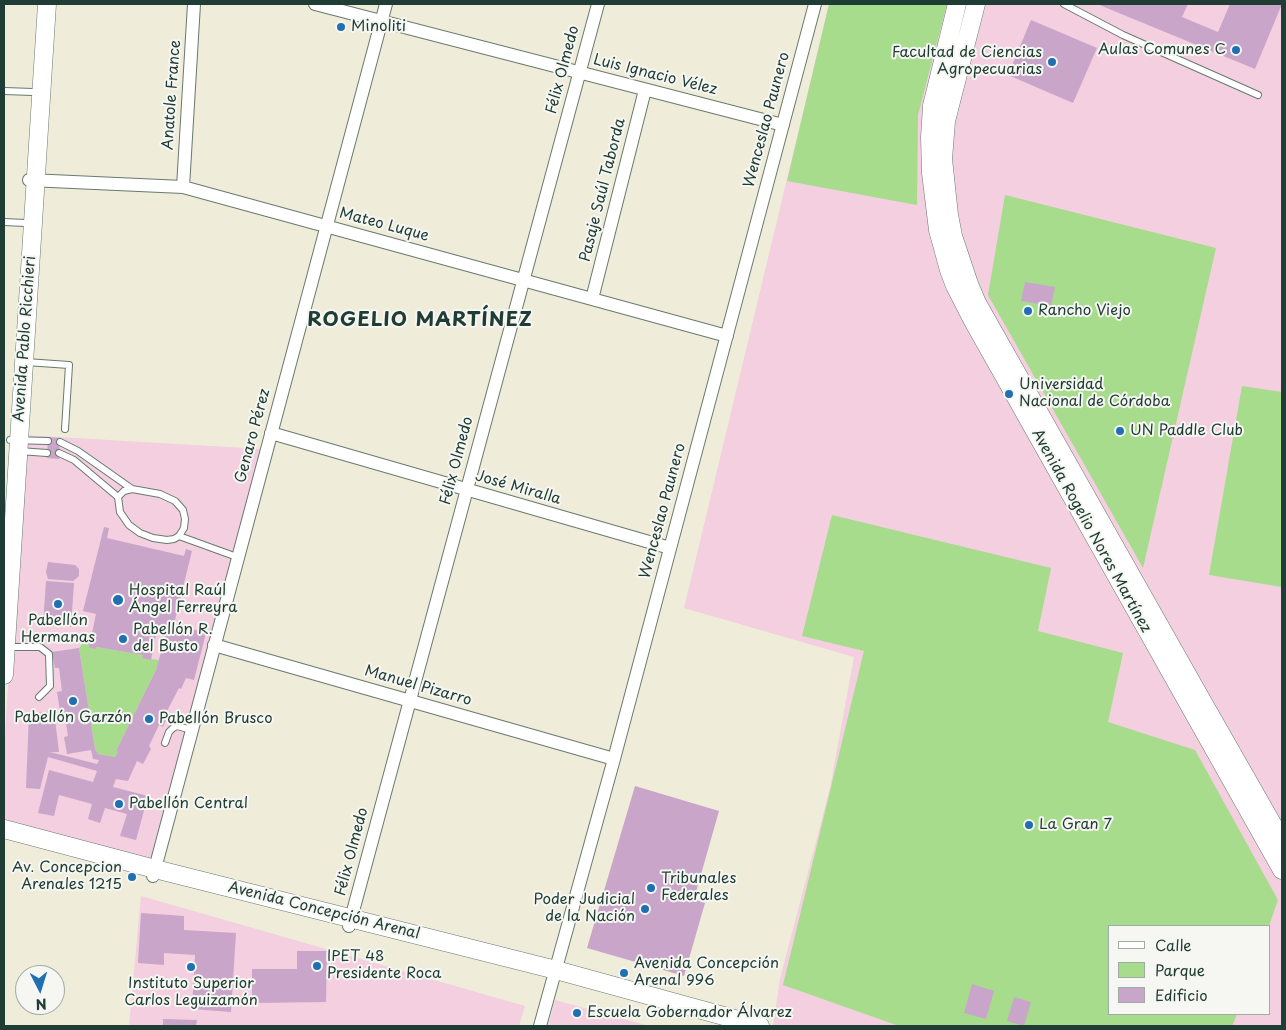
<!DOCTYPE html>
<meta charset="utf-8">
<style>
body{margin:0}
#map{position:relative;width:1286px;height:1030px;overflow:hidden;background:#efecd9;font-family:"Playpen Sans",sans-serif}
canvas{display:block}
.frame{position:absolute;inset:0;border:5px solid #1f3d34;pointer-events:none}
.legend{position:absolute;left:1108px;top:925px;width:162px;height:90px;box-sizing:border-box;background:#f6f6f2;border:1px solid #a0aca6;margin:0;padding:6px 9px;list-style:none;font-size:15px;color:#1f3d34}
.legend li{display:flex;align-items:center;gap:10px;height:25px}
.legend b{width:25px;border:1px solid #a0aca6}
.north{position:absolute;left:15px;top:965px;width:50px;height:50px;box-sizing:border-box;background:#f6f6f2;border:1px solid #a0aca6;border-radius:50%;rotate:175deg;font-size:14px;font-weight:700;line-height:20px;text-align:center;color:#1f3d34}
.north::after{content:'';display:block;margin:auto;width:18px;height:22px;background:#1f6fb2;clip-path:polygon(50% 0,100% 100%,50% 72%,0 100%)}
</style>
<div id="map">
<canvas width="1286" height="1030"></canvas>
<div class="frame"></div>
<ul class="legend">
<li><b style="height:6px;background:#fff"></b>Calle</li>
<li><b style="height:14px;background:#a7dc8c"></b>Parque</li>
<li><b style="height:14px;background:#c9a5c9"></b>Edificio</li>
</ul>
<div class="north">N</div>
</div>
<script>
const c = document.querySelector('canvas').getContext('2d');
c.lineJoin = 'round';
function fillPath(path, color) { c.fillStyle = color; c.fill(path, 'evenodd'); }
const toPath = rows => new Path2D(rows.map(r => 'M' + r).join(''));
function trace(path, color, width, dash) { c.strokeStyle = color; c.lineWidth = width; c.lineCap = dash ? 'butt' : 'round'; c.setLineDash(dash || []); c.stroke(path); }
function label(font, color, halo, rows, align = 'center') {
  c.font = font + ' "Playpen Sans",sans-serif'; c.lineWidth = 4; c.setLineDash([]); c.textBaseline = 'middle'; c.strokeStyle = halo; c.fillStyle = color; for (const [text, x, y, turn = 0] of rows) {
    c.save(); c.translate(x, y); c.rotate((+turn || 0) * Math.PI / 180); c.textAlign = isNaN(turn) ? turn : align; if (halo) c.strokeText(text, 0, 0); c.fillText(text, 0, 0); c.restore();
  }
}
fillPath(toPath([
 [829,4,1282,4,1282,1026,773,1026,780,979,830,788,854,657,684,608],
 [1110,926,1270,926,1270,1014,1110,1014],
 [24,435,262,449,149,871,4,830,4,750],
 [141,896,525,1006,519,1026,129,1026],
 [555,1000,649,1026,548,1026]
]), '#f3cfe0');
fillPath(toPath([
 [829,4,947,4,918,115,917,205,787,181],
 [1005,195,1216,248,1143,568,988,295],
 [1242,386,1282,392,1282,587,1209,575],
 [832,515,1051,568,1038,631,1123,653,1108,722,1195,750,1278,900,1269,926,1110,926,1110,1014,1237,1014,1232,1026,899,1026,783,985,864,651,802,636],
 [93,631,90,648,96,649,96,647,143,655,143,658,159,660,156,670,116,751,118,752,115,757,98,754,95,749,79,648]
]), '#a7dc8c');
fillPath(toPath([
 [1097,4,1188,4,1182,17,1218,32,1230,4,1282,4,1255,69],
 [1031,20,1097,48,1073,103,1008,75],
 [1025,282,1055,287,1051,306,1021,301],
 [48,437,60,438,59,459,47,458],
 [104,527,109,528,107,538,184,556,186,549,192,551,174,624,206,633,194,680,186,678,181,689,179,688,167,711,169,713,163,727,159,725,149,746,151,749,143,764,137,761,128,781,116,779,113,787,148,796,136,840,120,836,127,814,105,808,100,823,88,819,92,804,59,795,54,816,38,813,49,770,93,782,97,771,48,757,40,789,26,788,29,714,54,711,59,752,50,752,97,764,99,760,93,759,91,750,67,754,64,737,68,736,64,710,60,711,57,692,62,691,59,668,55,668,52,652,79,648,95,749,98,754,115,757,118,752,116,751,156,670,167,631,157,629,151,660,142,658,143,655,96,647,96,649,89,648,96,614,83,611],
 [48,562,75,565,79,569,79,576,73,581,48,579,46,572],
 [46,581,74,583,71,627,43,625],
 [635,786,719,811,694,899,705,903,684,976,587,948],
 [141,913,184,916,184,930,236,933,231,1012,192,1009,195,955,164,953,164,965,138,963],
 [297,951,327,951,326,1002,252,1003,252,969,297,969],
 [972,984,994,991,986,1019,964,1013],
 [1014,997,1031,1002,1024,1026,1007,1021],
 [163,1019,197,1020,196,1026,163,1026]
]), '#c9a5c9');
const service = toPath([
 [1064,4,1123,35,1258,95],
 [4,91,33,92],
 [4,222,25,223],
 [26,362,69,365,65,429],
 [10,440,48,441],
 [60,442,78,451,132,489],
 [19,451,47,453],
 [59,453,74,460,118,497],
 [132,489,160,494,175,501,183,510,185,519,184,528,179,536,174,539,167,540,153,538,140,533,129,525,120,512,118,497,124,491,132,489],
 [179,536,237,557],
 [7,647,40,647,49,654,50,686,39,697],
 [165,743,169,732,173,728,177,726,192,730]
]);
const minor = toPath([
 [315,4,783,125],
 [29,180,183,187,727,336],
 [183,187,194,4],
 [592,299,645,90],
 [271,433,670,548],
 [214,645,614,759],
 [153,876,386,4],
 [349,926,598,4],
 [540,1026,614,759,815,4]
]);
const secondary = toPath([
 [957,4,932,106,930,137,931,173,938,230,949,270,955,286,972,319,1282,870],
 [976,4,946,121,943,159,949,215,953,236,969,284,977,303,1197,692,1282,841],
 [4,675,47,4],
 [4,829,155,869,556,970,760,1026]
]);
trace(service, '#687a6e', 8);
trace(minor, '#687a6e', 14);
trace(secondary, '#687a6e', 19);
trace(service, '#fff', 6);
trace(minor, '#fff', 12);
trace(secondary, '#fff', 18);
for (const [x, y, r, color] of [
 [341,27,5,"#1f6fb2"],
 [1236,50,5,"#1f6fb2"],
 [1052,62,5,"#1f6fb2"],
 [1028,311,5,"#1f6fb2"],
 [1009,394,5,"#1f6fb2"],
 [1120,431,5,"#1f6fb2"],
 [118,600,6,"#1f6fb2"],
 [58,604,5,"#1f6fb2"],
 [123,639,5,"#1f6fb2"],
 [73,701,5,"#1f6fb2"],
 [149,719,5,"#1f6fb2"],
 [119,804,5,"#1f6fb2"],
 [1029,825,5,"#1f6fb2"],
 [132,877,5,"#1f6fb2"],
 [651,888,5,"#1f6fb2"],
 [645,909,5,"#1f6fb2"],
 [317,966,5,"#1f6fb2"],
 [191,967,5,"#1f6fb2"],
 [624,973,5,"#1f6fb2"],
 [577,1013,5,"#1f6fb2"]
]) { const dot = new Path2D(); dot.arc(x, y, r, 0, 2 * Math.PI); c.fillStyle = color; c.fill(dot); trace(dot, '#f6f6f2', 2); }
label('15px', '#1f3d34', '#f6f6f2', [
 ["Minoliti",351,27],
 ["Aulas Comunes C",1226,50,"right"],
 ["Facultad de Ciencias",1042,53,"right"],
 ["Agropecuarias",1042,70,"right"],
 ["Rancho Viejo",1038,311],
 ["Universidad",1019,385],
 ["Nacional de Córdoba",1019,402],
 ["UN Paddle Club",1130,431],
 ["Hospital Raúl",129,591],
 ["Ángel Ferreyra",129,608],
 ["Pabellón",58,621,"center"],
 ["Hermanas",58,638,"center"],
 ["Pabellón R.",133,630],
 ["del Busto",133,647],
 ["Pabellón Garzón",73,718,"center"],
 ["Pabellón Brusco",159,719],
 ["Pabellón Central",129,804],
 ["La Gran 7",1039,825],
 ["Av. Concepcion",122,868,"right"],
 ["Arenales 1215",122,885,"right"],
 ["Tribunales",661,879],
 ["Federales",661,896],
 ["Poder Judicial",635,900,"right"],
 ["de la Nación",635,917,"right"],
 ["IPET 48",327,957],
 ["Presidente Roca",327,974],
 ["Avenida Concepción",634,964],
 ["Arenal 996",634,981],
 ["Instituto Superior",191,984,"center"],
 ["Carlos Leguizamón",191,1001,"center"],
 ["Escuela Gobernador Álvarez",587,1013]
], 'left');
label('15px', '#1f3d34', '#f6f6f2', [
 ["Félix Olmedo",563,70,-75],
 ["Luis Ignacio Vélez",655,75,14],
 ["Anatole France",172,95,-86],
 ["Wenceslao Paunero",767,120,-75],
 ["Pasaje Saúl Taborda",603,190,-76],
 ["Mateo Luque",384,225,15],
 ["Avenida Pablo Ricchieri",25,339,-86],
 ["Genaro Pérez",253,436,-75],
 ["Félix Olmedo",457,461,-75],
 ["José Miralla",518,488,16],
 ["Wenceslao Paunero",663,511,-75],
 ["Avenida Rogelio Nores Martínez",1091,531,61],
 ["Manuel Pizarro",418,686,16],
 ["Félix Olmedo",352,852,-75],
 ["Avenida Concepción Arenal",324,911,14]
]);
c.letterSpacing = '1px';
label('bold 20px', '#1f3d34', '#f6f6f2', [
 ["ROGELIO MARTÍNEZ",420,320]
]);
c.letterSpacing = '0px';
</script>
